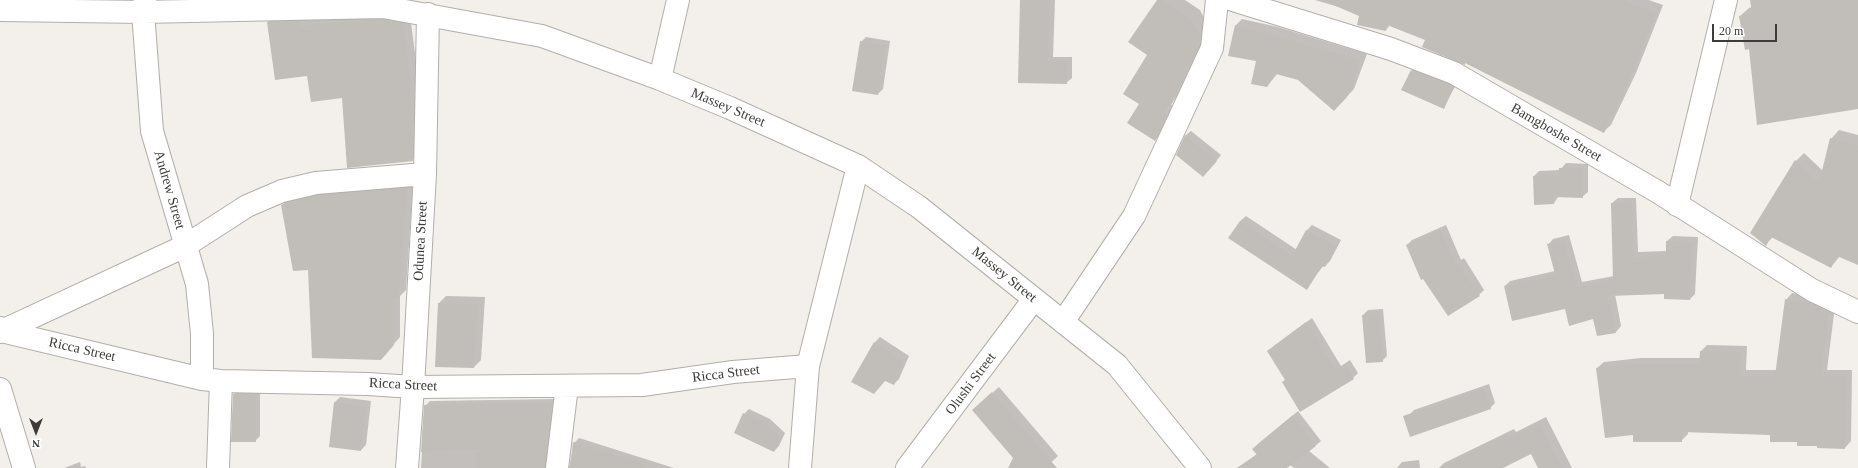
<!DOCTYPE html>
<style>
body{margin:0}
#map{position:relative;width:1858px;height:468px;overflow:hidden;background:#f3efeb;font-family:Georgia,serif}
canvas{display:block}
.north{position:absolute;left:16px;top:412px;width:40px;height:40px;-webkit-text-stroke:3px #fff;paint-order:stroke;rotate:180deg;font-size:11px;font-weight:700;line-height:16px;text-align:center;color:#3d3c3a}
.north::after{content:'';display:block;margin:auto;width:14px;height:18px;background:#3d3c3a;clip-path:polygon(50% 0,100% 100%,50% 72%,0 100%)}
.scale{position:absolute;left:1712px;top:24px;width:65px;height:18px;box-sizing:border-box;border:2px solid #3d3c3a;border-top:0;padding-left:5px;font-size:12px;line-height:14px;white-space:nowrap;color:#3d3c3a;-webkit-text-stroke:3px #fff;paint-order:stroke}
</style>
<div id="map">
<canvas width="1858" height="468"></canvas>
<div class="north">N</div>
<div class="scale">20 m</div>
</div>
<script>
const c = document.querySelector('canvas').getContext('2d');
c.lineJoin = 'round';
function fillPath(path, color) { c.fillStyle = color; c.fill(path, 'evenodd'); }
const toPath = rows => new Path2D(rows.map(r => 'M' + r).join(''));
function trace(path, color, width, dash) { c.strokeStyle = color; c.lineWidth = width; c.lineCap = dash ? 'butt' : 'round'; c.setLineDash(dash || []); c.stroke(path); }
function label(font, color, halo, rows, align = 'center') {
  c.font = font + ' Georgia,serif'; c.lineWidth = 3.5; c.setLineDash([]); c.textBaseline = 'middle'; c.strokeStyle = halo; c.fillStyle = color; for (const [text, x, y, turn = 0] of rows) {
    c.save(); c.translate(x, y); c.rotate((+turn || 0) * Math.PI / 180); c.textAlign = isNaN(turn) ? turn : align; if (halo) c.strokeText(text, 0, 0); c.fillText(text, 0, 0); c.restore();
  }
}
fillPath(toPath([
 [1022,0,1055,0,1053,57,1072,57,1072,78,1066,83,1019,82],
 [1158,0,1185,0,1200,10,1209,28,1189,77,1171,105,1175,107,1164,130,1155,140,1141,104],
 [1315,0,1476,0,1427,39,1390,25,1386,30,1360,15,1342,8],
 [1498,0,1649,0,1663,5,1636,73,1611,125,1603,132],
 [1751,0,1858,0,1858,109,1750,48,1740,16,1749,8,1752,7],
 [275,15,410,16,419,82,420,153,412,160,343,97,307,75,268,22],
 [1242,19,1278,27,1367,54,1354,89,1341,103,1298,79,1278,73,1267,86,1257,61,1236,25],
 [866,37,890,41,883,89,878,94,861,42],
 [1414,68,1456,85,1443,108,1412,70],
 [1839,130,1858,135,1858,264,1840,256,1831,267,1773,237,1766,244,1796,161,1804,153,1823,171,1831,139],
 [1191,131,1221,155,1208,171,1177,155,1186,135],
 [1566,163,1588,164,1588,192,1582,197,1559,196,1554,203,1534,176,1539,171,1560,170],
 [413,182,406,290,400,296,400,337,388,351,309,269,282,205,289,198,326,189],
 [1618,198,1636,198,1638,252,1667,251,1667,241,1673,236,1698,237,1695,294,1690,299,1665,293,1615,294,1621,326,1616,332,1594,318,1505,286,1510,281,1555,271,1548,245,1553,239,1569,235,1582,282,1614,276,1612,203],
 [1246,216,1297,250,1307,230,1312,225,1341,240,1330,261,1325,266,1324,265,1306,288,1240,221],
 [1446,225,1461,260,1464,258,1484,290,1479,295,1407,245,1412,240],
 [1792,293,1815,296,1835,306,1827,370,1852,370,1851,441,1845,448,1798,441,1771,434,1688,431,1688,434,1681,441,1634,434,1597,368,1604,362,1641,358,1700,358,1701,351,1707,345,1747,346,1746,370,1777,370,1786,300],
 [446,296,485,297,481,360,474,367,436,366,439,303],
 [1383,309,1387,356,1382,361,1363,315,1368,310],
 [1312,318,1341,366,1350,360,1358,373,1353,378,1286,380,1274,346],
 [880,337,909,356,899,379,894,384,885,380,852,382,875,342],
 [1489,384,1495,403,1490,408,1409,415,1414,410],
 [999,387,1058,456,1045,468,1009,468,1014,458,973,410],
 [239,389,260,389,260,436,255,441,234,394],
 [340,397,371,401,366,445,361,450,335,402],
 [557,399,550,468,421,468,425,406,430,401],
 [749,409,770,419,785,433,779,446,774,451,744,414],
 [1298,411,1321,441,1309,451,1330,468,1294,468,1290,465,1286,468,1237,468,1257,454,1258,444],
 [1546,417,1572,468,1539,468,1531,453,1501,468,1439,468,1444,463,1514,429,1516,432],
 [579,438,674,468,569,468,574,443],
 [1419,460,1420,468,1397,468,1402,462],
 [80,462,81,467,85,466,86,468,64,468]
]), '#0003');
fillPath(toPath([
 [1020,0,1050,0,1048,61,1067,62,1067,84,1018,83],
 [1157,0,1163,0,1191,19,1201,38,1200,45,1180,87,1163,114,1166,117,1155,141,1127,123,1139,104,1123,94,1147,55,1128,42],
 [1322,0,1624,0,1656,13,1629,81,1604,133,1465,63,1465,65,1422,47,1425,40,1387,25,1386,31,1357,25,1359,16],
 [1750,0,1858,0,1858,109,1757,125,1749,49,1745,50,1739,16,1752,13],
 [354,20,382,20,403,23,412,90,413,161,347,168,342,98,311,102,307,76,275,80,267,22,299,21,300,26],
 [1235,25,1271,34,1360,60,1347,97,1334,111,1298,80,1276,74,1267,87,1251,84,1256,61,1228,56],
 [860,41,886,45,878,95,852,91],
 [1411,70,1454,87,1444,109,1401,90],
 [1185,135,1217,161,1203,177,1176,155],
 [1830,138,1858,145,1858,265,1837,256,1831,268,1771,237,1766,246,1750,233,1795,160,1819,183],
 [1559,168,1583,168,1583,198,1554,197,1554,204,1534,205,1533,176,1559,174],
 [407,188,399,298,393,298,394,345,381,360,312,358,308,270,293,271,281,205,318,195],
 [1632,202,1633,257,1666,256,1666,241,1693,242,1690,300,1664,299,1664,294,1609,296,1616,333,1597,336,1593,319,1569,326,1565,309,1512,321,1504,286,1555,274,1547,244,1564,240,1577,287,1613,280,1611,203],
 [1240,221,1292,256,1306,230,1337,246,1325,267,1322,266,1307,290,1228,238],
 [1440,229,1456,265,1458,263,1480,296,1448,316,1423,279,1421,280,1406,245],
 [1785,299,1808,302,1829,312,1821,376,1846,376,1845,449,1817,448,1817,446,1797,446,1797,442,1770,442,1770,435,1682,432,1682,442,1633,442,1633,435,1605,438,1596,368,1633,364,1699,364,1700,351,1741,352,1740,376,1775,376],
 [438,303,478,304,474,368,435,367],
 [1379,313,1383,362,1366,363,1362,315],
 [1306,322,1336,370,1345,364,1354,379,1300,412,1282,382,1285,380,1267,351],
 [874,342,904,362,894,385,885,381,874,394,851,382],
 [1484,389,1491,409,1410,437,1403,416],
 [992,392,1057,468,1008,468,1013,458,972,410],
 [233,394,256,394,256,442,231,442],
 [334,402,366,406,361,451,329,447],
 [489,403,552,403,545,468,475,468,476,454,479,449,421,452,424,405],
 [743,413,763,422,781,439,774,452,734,433],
 [1293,415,1316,446,1287,468,1237,468,1257,455,1252,449],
 [1539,423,1562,468,1538,468,1531,454,1503,468,1439,468,1507,434,1509,438],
 [573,442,645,463,644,468,570,468]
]), '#c1beba');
const minor = toPath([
 [145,0,143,12,152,131,197,284,202,334,202,379],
 [0,10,143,12,383,7,542,36,660,79,730,108,858,166,919,207,1117,365,1200,468],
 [660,79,678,0],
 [1677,205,1726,0],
 [1063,322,1134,216,1212,48,1217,0],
 [0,328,1,331,202,379,221,381,368,384,413,387,642,385,733,372,808,366],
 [0,332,185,246,247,206,282,191,316,183,425,174],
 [0,389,24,468],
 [218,468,221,381],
 [407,468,413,387,425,174,428,14],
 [557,468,567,386],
 [800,468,808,366,858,166],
 [907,468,1034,299]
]);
const major = toPath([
 [1233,0,1391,49,1454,73,1658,192,1812,290,1858,312]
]);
trace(minor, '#b2afab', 24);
trace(major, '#b2afab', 24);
trace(minor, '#fff', 22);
trace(major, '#fff', 22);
label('14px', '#3d3c3a', '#fff', [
 ["Massey Street",728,108,23],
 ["Bamgboshe Street",1556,133,30],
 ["Andrew Street",169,190,74],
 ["Odunea Street",421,241,-87],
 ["Massey Street",1004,275,39],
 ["Ricca Street",82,350,13],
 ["Ricca Street",726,374,-7],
 ["Olushi Street",971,384,-53],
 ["Ricca Street",403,385,3]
]);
</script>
